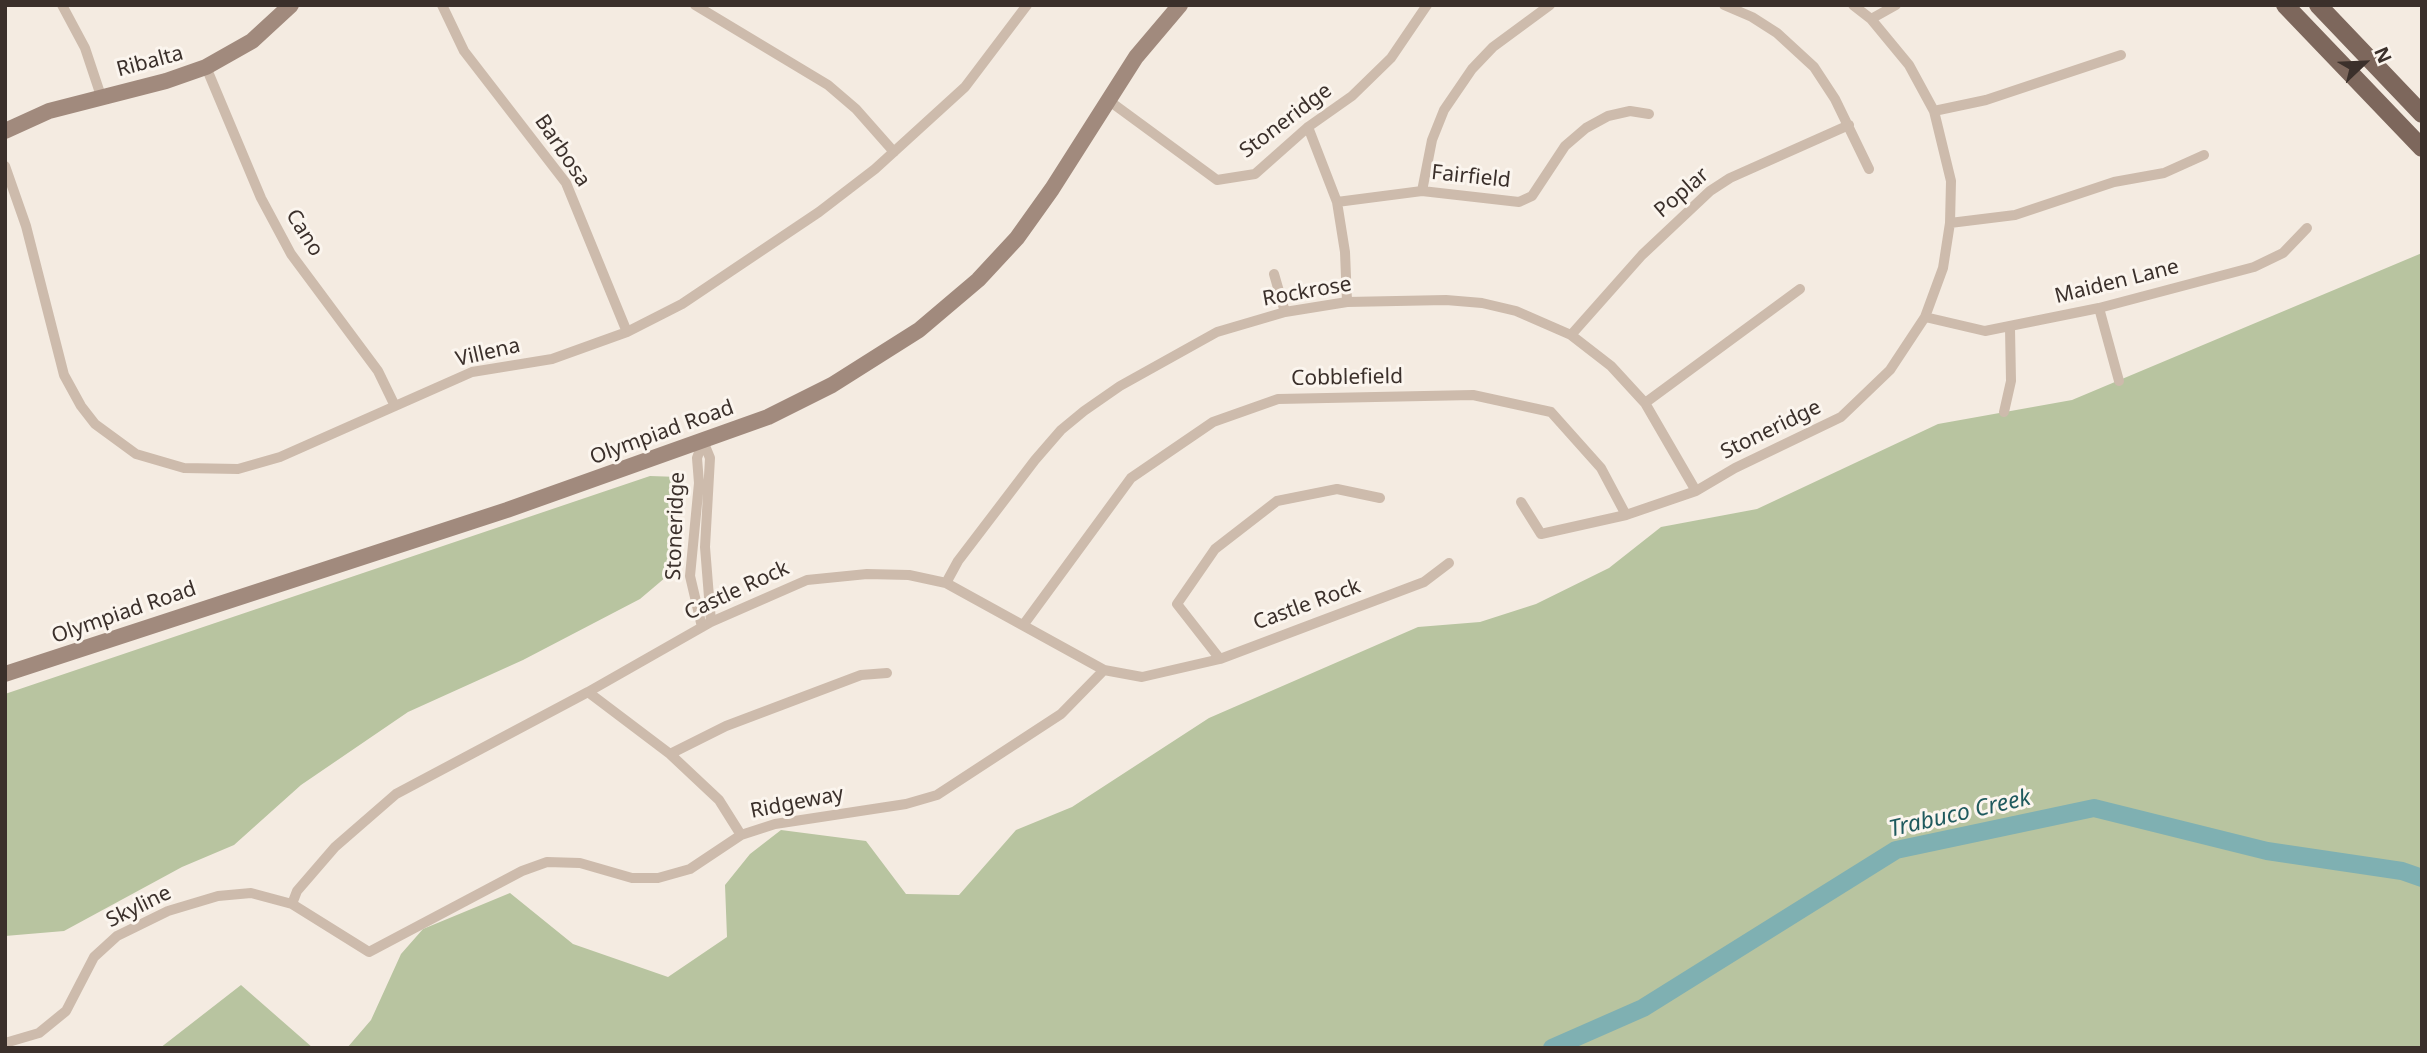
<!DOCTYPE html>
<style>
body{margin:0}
#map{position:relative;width:2427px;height:1053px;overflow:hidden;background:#f4ebe1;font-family:"Noto Sans",sans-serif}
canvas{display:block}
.frame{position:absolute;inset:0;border:7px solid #3b302b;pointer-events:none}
.north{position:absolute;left:2329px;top:28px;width:70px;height:70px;-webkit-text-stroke:5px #fbf5ee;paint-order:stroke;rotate:67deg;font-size:19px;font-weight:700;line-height:28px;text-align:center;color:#3b302b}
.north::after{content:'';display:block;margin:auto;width:24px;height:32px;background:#3b302b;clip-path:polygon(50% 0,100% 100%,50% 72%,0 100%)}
</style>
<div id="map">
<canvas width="2427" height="1053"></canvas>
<div class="frame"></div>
<div class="north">N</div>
</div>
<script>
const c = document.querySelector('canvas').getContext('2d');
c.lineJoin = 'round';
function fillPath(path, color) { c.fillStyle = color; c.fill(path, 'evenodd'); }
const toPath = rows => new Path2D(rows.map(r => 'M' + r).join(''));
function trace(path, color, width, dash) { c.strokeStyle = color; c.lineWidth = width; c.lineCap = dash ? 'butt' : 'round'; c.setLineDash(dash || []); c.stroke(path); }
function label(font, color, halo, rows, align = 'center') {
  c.font = font + ' "Noto Sans",sans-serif'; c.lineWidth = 6; c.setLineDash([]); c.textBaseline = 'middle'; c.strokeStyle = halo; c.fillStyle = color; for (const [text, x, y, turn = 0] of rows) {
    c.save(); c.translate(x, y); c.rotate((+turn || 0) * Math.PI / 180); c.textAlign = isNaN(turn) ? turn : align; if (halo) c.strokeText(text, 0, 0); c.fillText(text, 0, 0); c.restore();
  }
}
fillPath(toPath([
 [2422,253,2422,1048,347,1048,371,1020,401,954,423,929,510,893,573,944,668,977,727,937,725,885,750,854,781,830,866,841,906,894,959,895,1016,830,1072,807,1209,718,1418,627,1480,622,1536,604,1609,568,1661,527,1757,509,1938,424,2072,400],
 [650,476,679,477,666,577,640,599,523,660,408,712,301,785,234,845,182,867,64,931,5,936,5,694],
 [241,985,313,1048,160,1048]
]), '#b8c4a0');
trace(toPath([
 [1552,1048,1643,1008,1896,850,2094,808,2267,851,2402,871,2422,878]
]), '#7fb0b2', 18);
trace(toPath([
 [62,5,85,48,101,96],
 [442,5,464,51,566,183,627,332],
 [695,5,828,85,856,109,894,152],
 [1724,5,1752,17,1777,33,1814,67,1835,99,1869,169],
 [1871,19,1896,5],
 [206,67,261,198,291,254,378,371,395,406],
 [1108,100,1217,180,1255,174,1308,127,1352,96,1391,58,1427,5],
 [1934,111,1986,100,2121,55],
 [1308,127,1337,202,1345,252,1347,302],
 [5,166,26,226,64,375,81,406,95,424,136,454,184,468,238,469,280,457,472,372,552,359,627,332,682,304,819,212,875,169,965,87,1027,5],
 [1422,191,1432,140,1444,110,1472,69,1493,47,1550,5],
 [1337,202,1422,191,1519,202,1532,196,1565,146,1586,128,1608,116,1630,111,1649,114],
 [1950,223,2015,215,2114,182,2164,173,2204,155],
 [1274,274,1285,312],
 [2099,308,2119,381],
 [1925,317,1985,331,2099,308,2254,267,2283,253,2307,228],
 [1571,335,1642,255,1710,191,1730,178,1849,125],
 [1645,403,1800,289],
 [2004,412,2011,381,2010,328],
 [703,441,710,458,705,547,711,622],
 [1521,502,1541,534,1626,515,1696,491,1735,468,1841,417,1890,370,1925,317,1943,268,1950,223,1951,181,1934,111,1909,65,1871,19,1853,5],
 [946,583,958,561,1035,460,1061,430,1084,411,1120,386,1217,332,1285,312,1347,302,1446,300,1482,303,1516,311,1571,335,1611,366,1645,403,1696,491],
 [1024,624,1131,478,1213,422,1278,399,1473,395,1551,412,1601,468,1626,515],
 [702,627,690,576,699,483,697,458,703,441],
 [1220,659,1177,604,1215,549,1277,501,1337,489,1380,498],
 [588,692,670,754,719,800,741,835],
 [670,754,726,726,861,675,887,673],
 [292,904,297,891,335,847,396,794,588,692,711,622,807,580,867,574,909,575,946,583,1104,670,1142,677,1220,659,1424,582,1449,563],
 [5,1043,39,1033,66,1011,94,957,117,936,168,911,218,896,251,893,292,904,369,952,522,871,547,862,580,863,632,878,658,878,690,869,741,835,775,824,906,804,937,795,1061,714,1104,670]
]), '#cdbbac', 10);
trace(toPath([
 [5,131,49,111,166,81,206,67,252,41,291,5],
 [5,674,507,510,768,417,832,385,919,330,978,280,1017,238,1052,189,1136,57,1180,5]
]), '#a18a7d', 16);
trace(toPath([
 [2285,5,2422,148],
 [2318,5,2422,114]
]), '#7d675c', 18);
label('21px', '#3b302b', '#fbf5ee', [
 ["Ribalta",150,62,-15],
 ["Stoneridge",1286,121,-37],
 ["Barbosa",562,151,56],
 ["Fairfield",1471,177,6],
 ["Poplar",1682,193,-41],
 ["Cano",304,233,58],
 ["Maiden Lane",2117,282,-14],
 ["Rockrose",1307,292,-10],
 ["Villena",488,353,-13],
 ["Cobblefield",1347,378,-1],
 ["Stoneridge",1771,430,-26],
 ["Olympiad Road",662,433,-20],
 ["Stoneridge",676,526,-88],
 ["Castle Rock",737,591,-25],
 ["Castle Rock",1307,605,-20],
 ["Olympiad Road",124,613,-19],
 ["Ridgeway",797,803,-11],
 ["Skyline",139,907,-26]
]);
label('italic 23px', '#1f5a5e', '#fbf5ee', [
 ["Trabuco Creek",1960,814,-13]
]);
</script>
